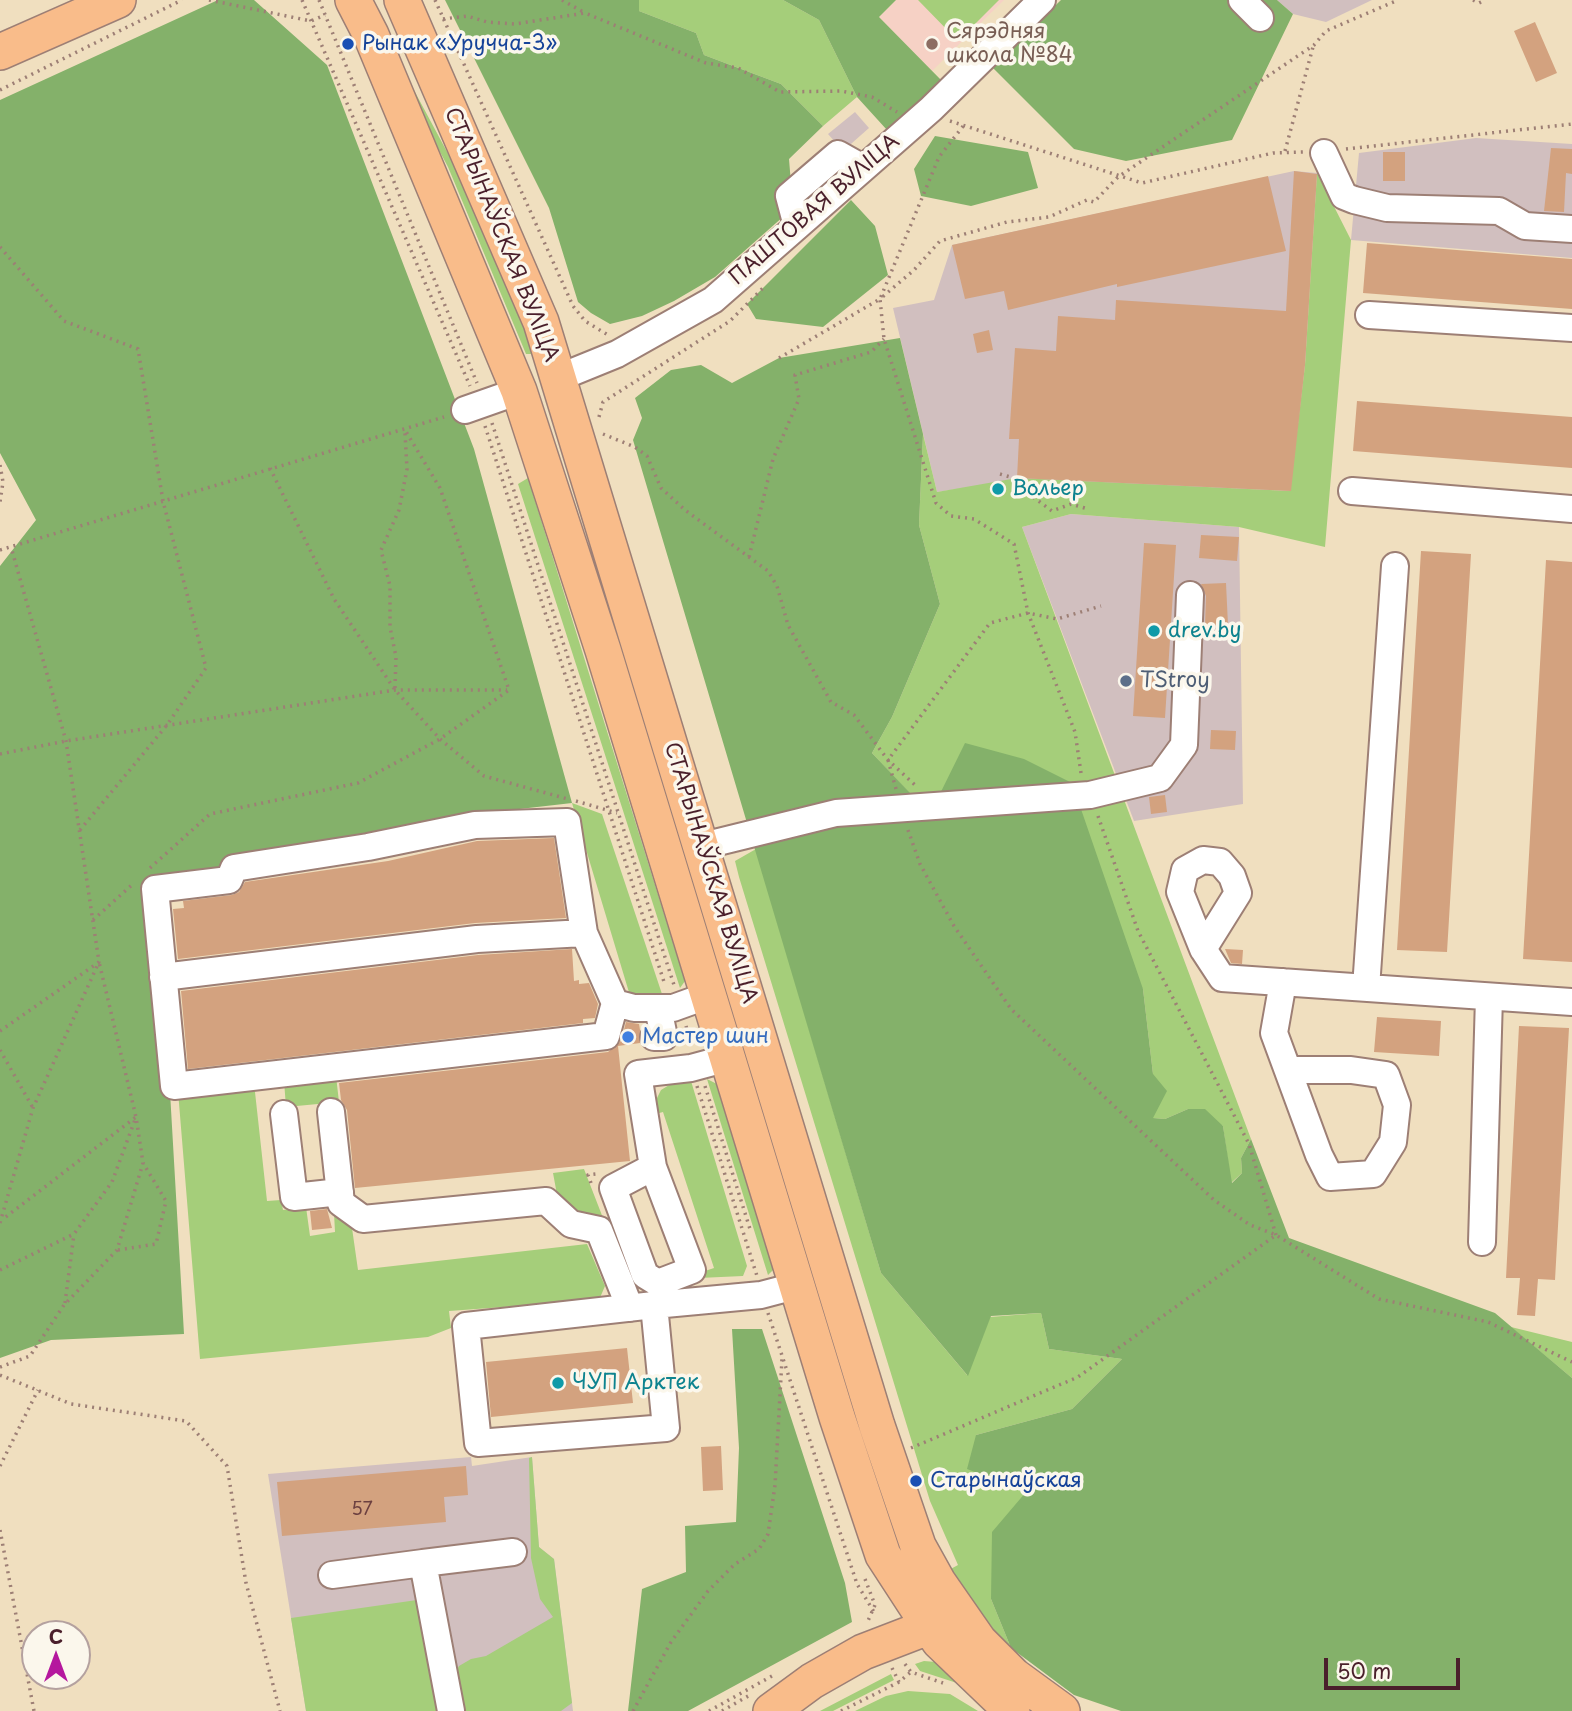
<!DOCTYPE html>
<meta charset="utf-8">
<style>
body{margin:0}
#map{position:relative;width:1572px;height:1711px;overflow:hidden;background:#f0dfbf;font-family:"Playpen Sans",sans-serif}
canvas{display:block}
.north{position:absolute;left:21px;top:1620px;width:70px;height:70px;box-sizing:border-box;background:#fbf7ec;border:2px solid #b4a19f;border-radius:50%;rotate:0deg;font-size:19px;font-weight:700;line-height:28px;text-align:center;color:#4a1f2b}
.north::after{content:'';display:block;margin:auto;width:24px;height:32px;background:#b5179e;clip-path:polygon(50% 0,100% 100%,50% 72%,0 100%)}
.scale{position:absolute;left:1324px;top:1658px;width:136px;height:32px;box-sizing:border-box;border:4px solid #4a1f2b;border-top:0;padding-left:9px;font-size:21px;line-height:24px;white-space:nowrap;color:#4a1f2b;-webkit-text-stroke:5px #fbf7ec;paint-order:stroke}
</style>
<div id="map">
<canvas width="1572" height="1711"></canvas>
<div class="north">С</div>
<div class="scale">50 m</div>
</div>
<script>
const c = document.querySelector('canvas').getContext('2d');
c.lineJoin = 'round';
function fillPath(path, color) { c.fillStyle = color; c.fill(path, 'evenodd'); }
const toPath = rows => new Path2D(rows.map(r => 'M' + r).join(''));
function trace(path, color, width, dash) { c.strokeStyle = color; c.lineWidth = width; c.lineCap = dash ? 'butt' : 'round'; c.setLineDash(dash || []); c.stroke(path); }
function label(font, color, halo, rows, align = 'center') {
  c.font = font + ' "Playpen Sans",sans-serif'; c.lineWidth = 7; c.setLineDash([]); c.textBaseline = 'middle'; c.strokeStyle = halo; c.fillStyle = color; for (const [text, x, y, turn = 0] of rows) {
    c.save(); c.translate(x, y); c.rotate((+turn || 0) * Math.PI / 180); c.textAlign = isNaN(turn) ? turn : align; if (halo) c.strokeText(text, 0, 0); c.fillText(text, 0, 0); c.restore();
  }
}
fillPath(toPath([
 [896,0,1004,0,932,71,879,17]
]), '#f6d1c5');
fillPath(toPath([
 [1277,0,1372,0,1326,22,1293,14],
 [855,112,869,128,843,151,828,134],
 [1476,138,1572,144,1572,258,1351,240,1359,153],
 [1294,171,1317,173,1305,365,1291,491,1018,480,937,492,893,308,934,300,952,245],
 [1071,514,1239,527,1243,804,1134,821,1022,527],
 [471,1457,472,1466,532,1457,539,1547,554,1559,573,1711,306,1711,268,1474]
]), '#d1bfbf');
fillPath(toPath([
 [639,0,783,0,819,20,857,97,823,126,781,84,704,55,696,33,639,11],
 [918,0,999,0,958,41],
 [401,66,460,176,518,306,534,354,526,354,448,167,395,67],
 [1317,173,1351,240,1325,547,1239,527,1071,514,1022,527,1251,1139,1241,1158,1242,1173,1231,1183,1223,1126,1188,1109,1165,1119,1152,1118,1153,1074,1143,989,930,815,872,753,892,717,940,604,919,525,923,434,937,492,1017,478,1290,491,1305,365],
 [528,478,685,981,680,988,518,484],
 [572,803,602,814,663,997,631,999],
 [756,849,881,1273,967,1375,990,1317,1041,1313,1049,1349,1122,1359,1072,1409,976,1435,1026,1492,991,1599,1011,1648,983,1619,947,1571,958,1565,930,1501,739,877,735,861],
 [336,1076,339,1102,286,1107,284,1081],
 [679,1079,691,1081,747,1266,743,1276,699,1278,699,1273,714,1268,663,1112,648,1116,661,1090],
 [707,1079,717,1084,774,1260,774,1269,768,1275],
 [254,1083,267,1201,281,1200,283,1210,306,1207,310,1236,335,1232,334,1213,351,1221,358,1270,587,1244,605,1286,599,1300,449,1311,451,1328,428,1337,200,1359,178,1091],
 [584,1169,603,1218,581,1218,558,1200,553,1173],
 [1511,1327,1572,1342,1572,1378],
 [532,1457,539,1547,554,1559,572,1703,561,1711,457,1711,454,1675,459,1666,471,1659,486,1656,553,1617,540,1599,531,1558,529,1458],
 [417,1600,438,1711,306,1711,291,1618],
 [924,1661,936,1662,963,1685,920,1671,915,1664],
 [891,1674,894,1680,833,1711,820,1711],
 [908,1691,950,1694,978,1711,855,1711,886,1696]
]), '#a5ce7a');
fillPath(toPath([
 [218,0,254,0,327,65,474,449,572,803,476,814,224,873,150,882,170,1092,184,1334,51,1340,0,1358,0,566,36,520,0,453,0,100],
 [445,0,639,0,639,11,696,33,704,55,781,84,823,126,789,159,793,208,715,277,674,301,642,316,610,324,591,313,578,302,549,208],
 [783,0,896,0,879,17,942,81,887,130,857,97,819,20],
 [1061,0,1277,0,1293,14,1232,140,1126,161,1074,149,992,67],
 [935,136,1028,152,1038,188,971,206,921,196,914,169],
 [851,200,875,226,888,275,823,327,756,319,747,304],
 [900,338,923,434,919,525,940,604,892,717,872,753,930,814,965,743,1024,759,1072,783,1143,989,1153,1074,1167,1091,1153,1118,1165,1119,1188,1109,1205,1109,1223,1126,1232,1183,1242,1173,1241,1158,1251,1139,1289,1238,1495,1313,1572,1378,1572,1711,1121,1711,1074,1695,1011,1648,991,1599,992,1532,1026,1492,967,1469,976,1435,1072,1409,1122,1359,1049,1349,1041,1313,991,1316,968,1376,881,1273,633,440,642,418,635,398,671,370,701,365,732,383,779,358],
 [732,1329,762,1329,845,1583,852,1622,688,1711,628,1711,642,1589,686,1572,685,1526,736,1522,739,1448]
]), '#84b16a');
fillPath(toPath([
 [1535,22,1557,73,1536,82,1514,31],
 [1551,148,1572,149,1572,174,1566,173,1564,212,1544,211],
 [1383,152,1405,152,1405,181,1383,181],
 [1294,171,1317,174,1305,365,1291,491,1017,478,1019,439,1009,439,1015,348,1056,351,1058,316,1115,320,1116,300,1286,311],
 [1268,176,1286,251,1117,287,1117,284,1008,310,1004,291,965,299,952,245],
 [1367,243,1572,259,1572,309,1363,293],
 [989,330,993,350,977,353,973,334],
 [1357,401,1572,417,1572,468,1353,451],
 [1201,535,1239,537,1237,561,1199,558],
 [1144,543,1176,545,1165,718,1133,716],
 [1421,551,1471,554,1447,952,1397,950],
 [1546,560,1572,562,1572,962,1523,959],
 [1226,583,1228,625,1205,626,1206,596,1201,584],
 [1211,730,1236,731,1235,750,1210,749],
 [1165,795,1167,812,1151,814,1149,797],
 [554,838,566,918,475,923,178,959,173,909,184,908,183,901,232,895,239,892,245,882,388,861,477,841],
 [572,949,574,981,579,980,579,984,589,983,598,1004,595,1018,583,1019,583,1023,188,1069,181,991,478,955],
 [1225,949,1243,950,1242,964,1231,963],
 [1377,1017,1441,1021,1439,1056,1374,1052],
 [626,1022,639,1024,640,1030,640,1043,618,1046,630,1161,355,1188,347,1110,341,1100,339,1083,608,1052,621,1041],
 [1519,1026,1569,1028,1555,1280,1538,1279,1535,1316,1517,1315,1520,1278,1506,1278],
 [327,1209,332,1228,312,1230,310,1211],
 [627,1348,633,1403,491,1417,486,1362],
 [721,1446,723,1490,703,1491,701,1447],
 [466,1466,468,1495,444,1497,446,1522,282,1536,277,1482]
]), '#d3a27f');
const minor = toPath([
 [1242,0,1260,18],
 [1324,153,1344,196,1354,200,1387,208,1499,211,1525,226,1572,229],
 [797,226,789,196,838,154,863,168],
 [1369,315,1572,328],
 [558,378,617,354,713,300,931,109,1042,0],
 [465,410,519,391],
 [1352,491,1572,509],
 [567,822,584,933,615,1003,606,1036,174,1086,155,889,229,880,234,868,368,847,475,825,567,822],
 [702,846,836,813,1090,795,1160,778,1184,745,1190,595],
 [1203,949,1238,893,1232,876,1220,862,1203,860,1185,870,1180,892,1203,949,1222,978,1572,1002],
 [163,977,477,939,584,933],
 [1283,982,1274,1033,1319,1155,1330,1177,1373,1174,1393,1142,1397,1105,1386,1075,1351,1070,1288,1070],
 [1366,988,1395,566],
 [615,1003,634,1008,673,1008,709,995],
 [654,1037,664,1037,658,1008],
 [331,1112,341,1203,363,1219,546,1201,571,1224,599,1230,630,1308],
 [284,1114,294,1197,340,1192],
 [653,1167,613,1188,645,1275,658,1283,692,1270,653,1167,638,1074,691,1068,728,1058],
 [1482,1242,1489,997],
 [654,1305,666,1428,478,1443,466,1326,654,1305,761,1295,799,1285],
 [423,1563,513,1552],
 [332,1575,423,1563,451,1711]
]);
const major = toPath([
 [353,0,371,35,519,391,603,650,837,1417,883,1555,939,1641,1012,1711],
 [402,0,541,322,877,1426,918,1546,938,1582,979,1641,1014,1676,1062,1711],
 [0,52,118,0],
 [771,1711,812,1681,863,1652,928,1627,948,1626]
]);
trace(minor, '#9d7f75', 30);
trace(major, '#9d7f75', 38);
trace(toPath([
 [209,0,311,21,325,15],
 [302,0,470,386],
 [319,0,477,383],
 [435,0,573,306,585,321,608,335],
 [562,0,585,13],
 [1473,0,1479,3,1485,0],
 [443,19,467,16,487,22,515,24,585,13,706,63,738,68,780,92,841,91,872,97,897,112],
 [0,90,182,0],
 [950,121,1142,183,1273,153,1304,152],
 [1346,149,1572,124],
 [1285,151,1313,47],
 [0,247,64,321,138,349,163,501,206,668,167,725,80,830],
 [779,358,880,299,939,157,964,125],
 [599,417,603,402,730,321,765,286],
 [492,423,674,985],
 [485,426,665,985],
 [603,434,635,447,647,456,661,488,685,510,768,571,777,586,788,625,831,702,854,715,888,760,915,785],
 [0,465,3,482,0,502],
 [270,468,334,599,395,690,440,739,484,776,568,799],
 [1000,474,1017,479,1033,497,1052,511,1071,504,1088,509],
 [0,550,444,417],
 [749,557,773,459,799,399,795,375,871,352,884,339],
 [395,688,396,657,390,627,390,586,381,550,399,510,407,469,405,433],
 [0,754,66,741,395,690,507,690],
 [1081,773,1075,732,1028,613,1014,544,974,519,951,516,936,503,884,339,880,299,914,270,940,241,1007,222,1049,217,1087,200,1094,202,1118,177,1314,45,1326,31,1398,0],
 [896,789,888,760,990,623,1028,613,1057,619,1101,606],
 [576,801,617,813],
 [1098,816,1138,931,1249,1144,1276,1235],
 [908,830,920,864,954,926,1011,1009,1214,1200,1250,1225,1276,1235,1379,1299,1488,1322,1572,1362],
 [150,868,210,814,358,783,440,739,509,690,440,488,405,430],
 [93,920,134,883],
 [686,1026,692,1045],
 [0,1031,99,962,66,741,11,547],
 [0,1050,33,1108],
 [697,1086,757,1276],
 [705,1086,750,1229],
 [591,1183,588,1175,596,1174],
 [0,1223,33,1108,98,964],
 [118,1250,156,1244,166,1201,143,1163],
 [0,1270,74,1234,112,1182,136,1117,99,962],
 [65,1303,74,1234],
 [768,1313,857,1584,874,1612],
 [0,1367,30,1356,64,1305,117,1250,143,1163,136,1117,3,1219],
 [0,1375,71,1404,186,1421,227,1466,246,1583,280,1711],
 [911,1448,1078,1377,1276,1235],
 [0,1466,38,1390],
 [0,1530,34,1711],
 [865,1579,875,1605,867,1623],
 [905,1664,911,1672,943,1683],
 [892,1668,899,1682],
 [633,1711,671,1642,708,1591,735,1564,759,1549,768,1534,775,1485,782,1359],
 [709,1711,772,1676],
 [722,1711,750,1695],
 [841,1711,899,1682,911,1672]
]), '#9d7f75', 3.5, [2, 5]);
trace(minor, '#fff', 26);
trace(major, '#f9bc8a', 35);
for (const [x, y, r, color] of [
 [348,44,7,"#1a4fb4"],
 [932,44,7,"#8d6e63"],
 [998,489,7,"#0f9aa8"],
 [1154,631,7,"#0f9aa8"],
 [1126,681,7,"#5c6f8a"],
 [628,1037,7,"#3f7fe0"],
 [558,1383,7,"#0f9aa8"],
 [916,1481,7,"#1a4fb4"]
]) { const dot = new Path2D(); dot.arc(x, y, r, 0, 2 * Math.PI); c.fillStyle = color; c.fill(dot); trace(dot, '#fbf7ec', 2.5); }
label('18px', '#6c4040', null, [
 ["57",362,1510]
]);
label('21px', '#785e54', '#fbf7ec', [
 ["Сярэдняя",946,32],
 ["школа №84",946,56]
], 'left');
label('21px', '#164399', '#fbf7ec', [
 ["Рынак «Уручча-3»",362,44],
 ["Старынаўская",930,1481]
], 'left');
label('21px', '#4a1f2b', '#fbf7ec', [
 ["ПАШТОВАЯ ВУЛІЦА",815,210,-41],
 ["СТАРЫНАЎСКАЯ ВУЛІЦА",501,235,68],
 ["СТАРЫНАЎСКАЯ ВУЛІЦА",710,873,73]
]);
label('21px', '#0d838f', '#fbf7ec', [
 ["Вольер",1012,489],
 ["drev.by",1168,631],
 ["ЧУП Арктек",572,1383]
], 'left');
label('21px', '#4e5e75', '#fbf7ec', [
 ["TStroy",1140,681]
], 'left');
label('21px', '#366cbe', '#fbf7ec', [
 ["Мастер шин",642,1037]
], 'left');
</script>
